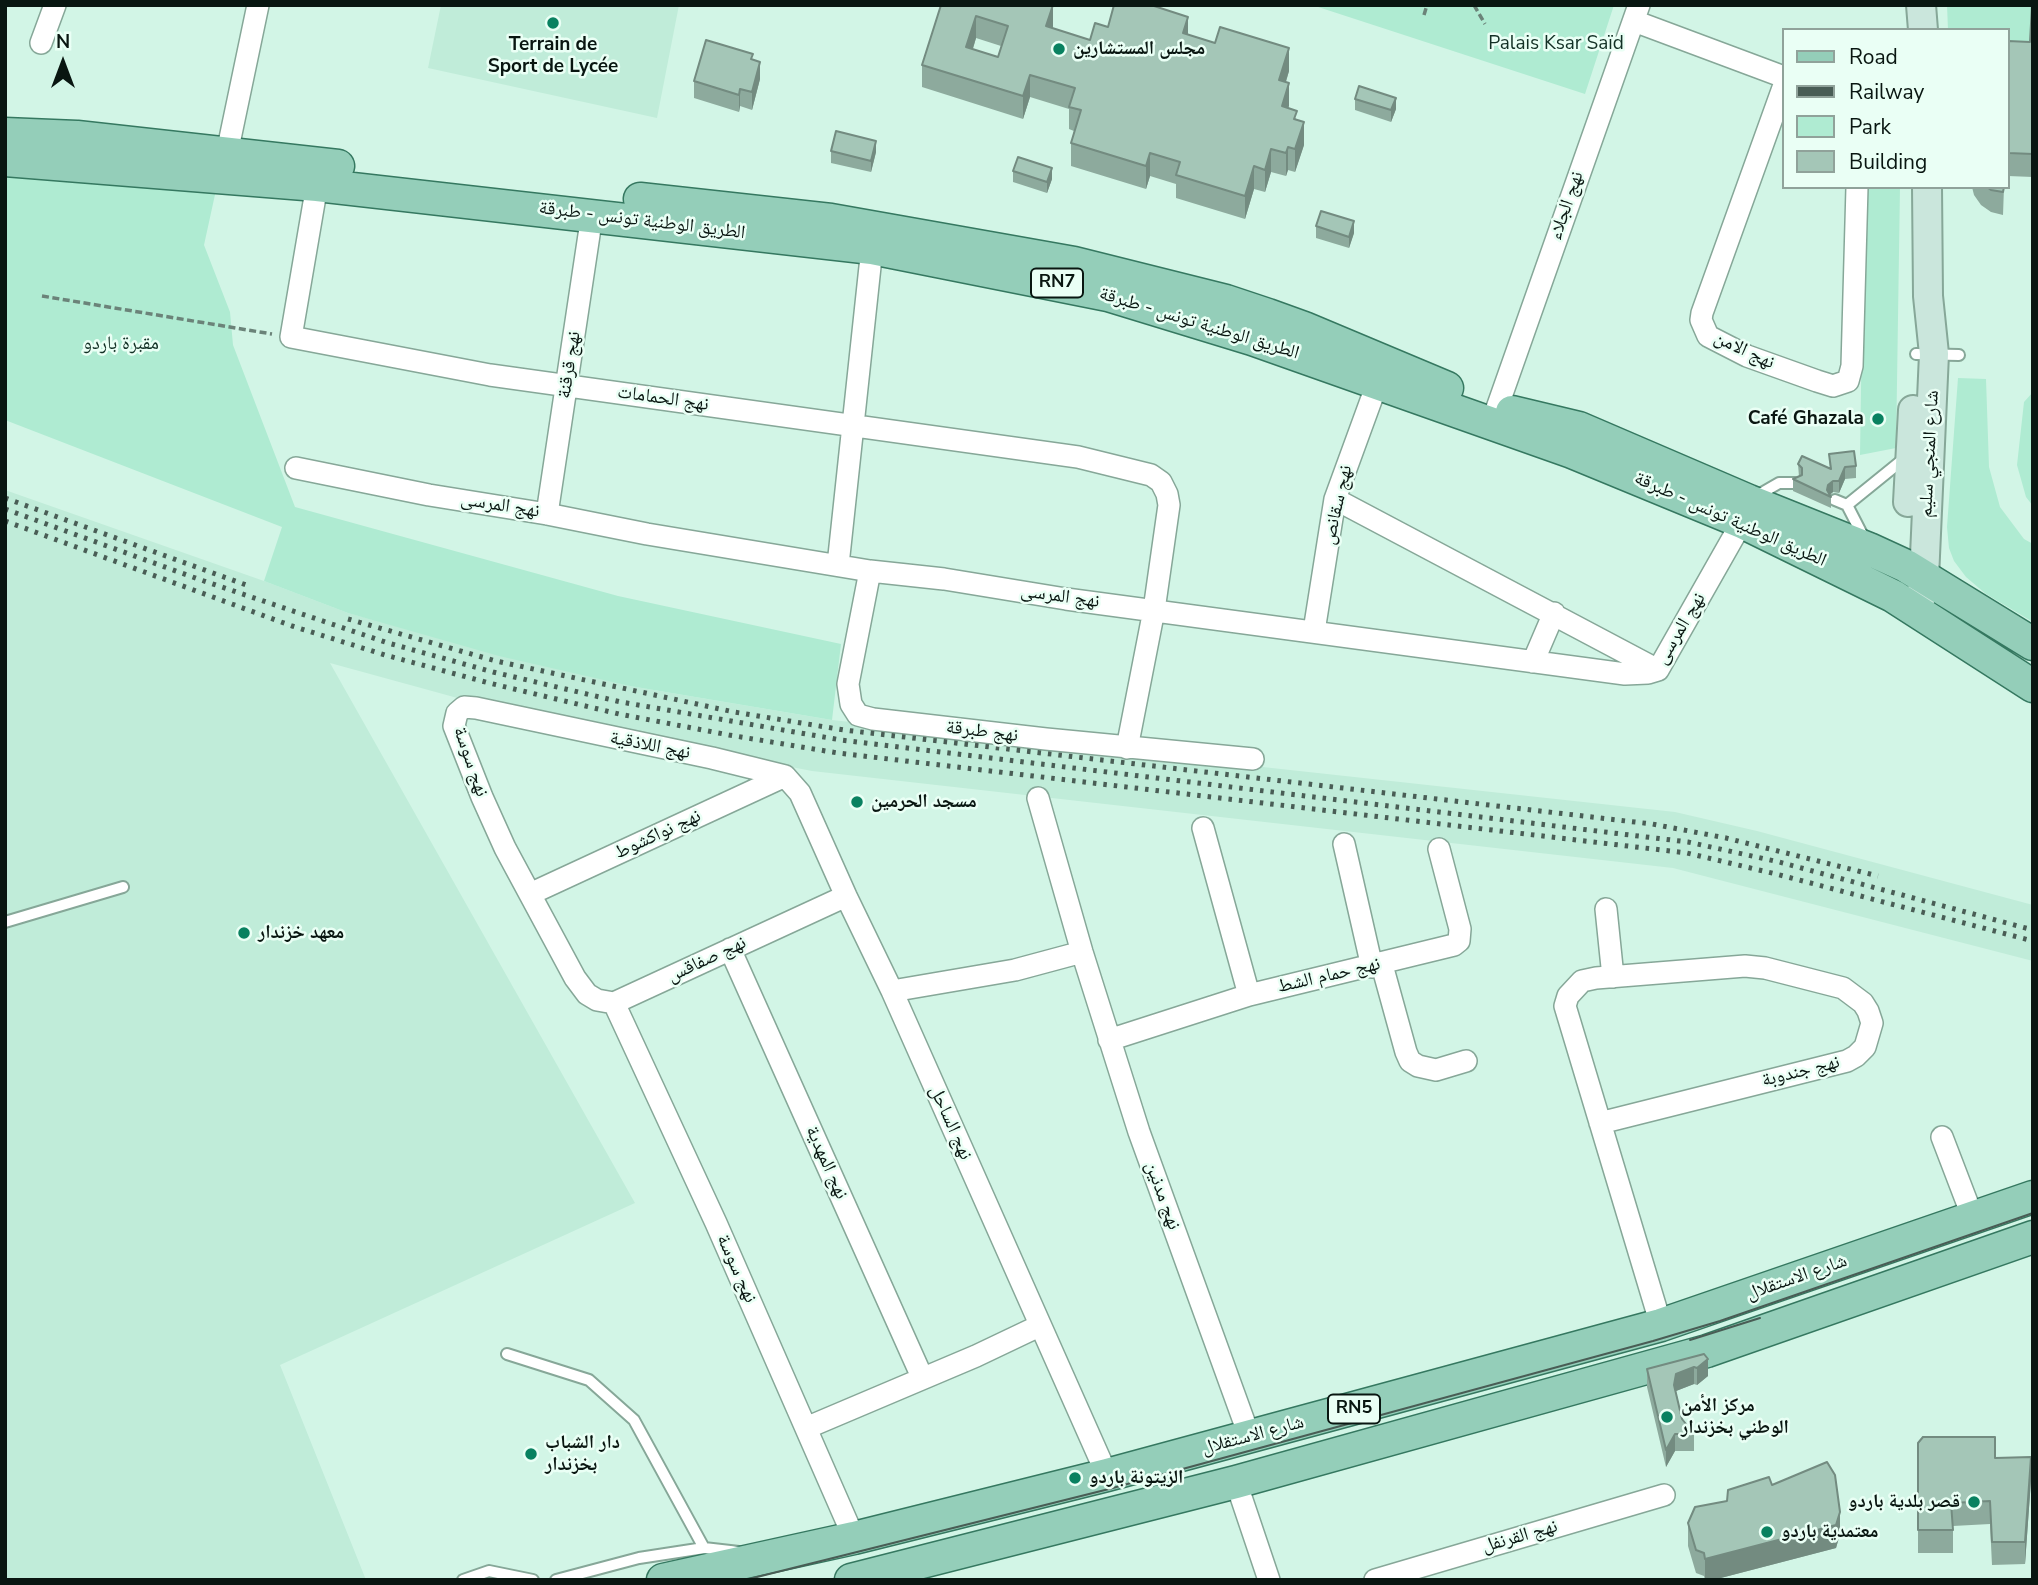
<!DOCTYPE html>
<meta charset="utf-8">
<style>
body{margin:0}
#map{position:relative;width:2038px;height:1585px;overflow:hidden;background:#d2f5e6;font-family:"Nunito Sans",sans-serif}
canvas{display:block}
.frame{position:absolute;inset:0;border:7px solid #091611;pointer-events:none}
.legend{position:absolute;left:1782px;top:28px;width:228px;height:161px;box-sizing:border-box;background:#eafff5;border:2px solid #90a29a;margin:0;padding:9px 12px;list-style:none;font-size:21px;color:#091611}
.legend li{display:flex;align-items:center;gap:14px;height:35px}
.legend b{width:35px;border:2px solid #90a29a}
.north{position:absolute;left:28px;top:28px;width:70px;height:70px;-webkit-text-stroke:5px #eafff5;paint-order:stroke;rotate:0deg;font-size:19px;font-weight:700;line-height:28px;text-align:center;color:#091611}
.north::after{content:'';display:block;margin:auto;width:24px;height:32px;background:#091611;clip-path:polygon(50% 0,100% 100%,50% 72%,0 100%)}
</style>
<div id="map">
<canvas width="2038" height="1585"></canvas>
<div class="frame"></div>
<ul class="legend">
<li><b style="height:9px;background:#94ceb9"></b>Road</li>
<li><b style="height:9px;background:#495d55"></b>Railway</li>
<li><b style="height:19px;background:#afebd2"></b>Park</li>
<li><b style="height:19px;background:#a4c6b7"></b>Building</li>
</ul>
<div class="north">N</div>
</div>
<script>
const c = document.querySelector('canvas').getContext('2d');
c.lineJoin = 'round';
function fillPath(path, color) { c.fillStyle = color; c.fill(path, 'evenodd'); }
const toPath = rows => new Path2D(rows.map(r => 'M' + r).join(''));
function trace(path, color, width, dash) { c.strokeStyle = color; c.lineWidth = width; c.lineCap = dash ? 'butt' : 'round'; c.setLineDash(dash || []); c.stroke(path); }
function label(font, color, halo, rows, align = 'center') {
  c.font = font + ' "Nunito Sans","Noto Naskh Arabic",sans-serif'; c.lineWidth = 5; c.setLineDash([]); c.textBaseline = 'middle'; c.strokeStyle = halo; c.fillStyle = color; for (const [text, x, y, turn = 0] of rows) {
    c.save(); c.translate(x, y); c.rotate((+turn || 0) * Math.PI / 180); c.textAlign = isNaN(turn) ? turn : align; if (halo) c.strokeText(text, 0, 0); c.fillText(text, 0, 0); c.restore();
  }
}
fillPath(toPath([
 [441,5,679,5,657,118,428,68],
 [5,490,264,581,348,613,630,686,832,720,1675,812,1757,831,2033,905,2033,961,1673,868,812,771,612,732,483,705,330,663,635,1203,280,1365,366,1580,5,1580]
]), '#c0ecd9');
fillPath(toPath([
 [1312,5,1614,5,1585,94],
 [1947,5,2033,5,2030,65,2008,64,2008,30,1948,30],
 [5,174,216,190,204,245,230,312,233,345,295,507,618,596,841,644,832,720,630,686,499,656,348,613,264,581,282,527,5,420],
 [1864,187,1900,187,1896,448,1860,455],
 [1958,378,1986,379,1989,467,2000,507,2024,539,2033,544,2033,622,1986,594,1966,577,1954,561,1949,548,1947,527],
 [2033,392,2033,506,2026,497,2017,465,2024,402]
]), '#afebd2');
const service = toPath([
 [1916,354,1959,355],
 [1753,498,1779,483,1795,483],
 [1835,500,1847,505,1905,458],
 [1847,505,1865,540],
 [5,922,123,887],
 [507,1354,589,1380,634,1420,704,1548],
 [463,1580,489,1571,533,1580],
 [556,1580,639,1558,704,1548,739,1552]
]);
const minor = toPath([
 [1634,21,1784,77],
 [41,43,55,5],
 [1784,85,1702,313,1701,320,1708,336,1747,356,1817,381,1833,386,1848,381,1852,366,1857,187],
 [227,153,258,5],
 [317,185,291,337,490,375,1078,457,1151,475,1161,482,1167,494,1169,505,1154,610,1127,748],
 [1497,408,1639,5],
 [296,468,429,495,547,514,647,534,870,571,944,579,1066,599,1625,674,1648,673,1658,670,1742,522],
 [1335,499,1658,670],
 [547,514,592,215],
 [838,565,872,248],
 [870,571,848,684,851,704,858,715,873,719,1046,739,1253,759],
 [1314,631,1335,499,1377,384],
 [1533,662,1554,613],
 [785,776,712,758,476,708,464,707,457,713,454,726,482,797,505,848,575,978,587,994,597,1000,614,1003,846,896],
 [785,776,800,793,846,896,892,991,1107,1475],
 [1038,798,1082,952,1139,1132,1250,1438],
 [1203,828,1249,995],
 [1344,844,1372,967],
 [530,894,785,776],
 [1606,909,1613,977],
 [730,949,922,1377],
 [1382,965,1406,1052,1410,1061,1418,1066,1436,1070,1466,1061],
 [892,991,1015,970,1082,952],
 [614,1003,716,1223,854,1538],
 [1109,1040,1249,995,1454,945,1459,941,1460,929,1439,849],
 [1600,1123,1847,1061,1856,1056,1865,1047,1872,1023,1868,1011,1863,1003,1843,988,1765,968,1745,966,1596,978,1582,981,1568,996,1565,1006,1661,1325],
 [1942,1137,1973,1218],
 [806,1428,976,1356,1039,1326],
 [1236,1482,1269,1580],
 [1375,1580,1664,1495]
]);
const secondary = toPath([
 [1921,5,1923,30],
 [1908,502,1913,410],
 [1921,597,1924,578,1934,354,1928,296,1927,187]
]);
const primary = toPath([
 [5,134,77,137,338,166],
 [5,160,317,185,872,248,1108,295,1252,339,1572,452,1742,522,1893,596,2033,686],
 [640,199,831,220,1074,263,1226,301,1268,315,1304,328,1447,388],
 [1512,412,1579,428,1749,501,1869,549,1906,566,2033,644],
 [663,1580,854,1538,1107,1475,1661,1325,2033,1197],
 [851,1580,1236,1482,1707,1351,2033,1237]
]);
trace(service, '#86a798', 14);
trace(minor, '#86a798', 24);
trace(secondary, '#86a798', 32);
trace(primary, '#357860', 35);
trace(toPath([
 [1474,5,1485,24],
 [1424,15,1427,5],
 [42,296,272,334]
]), '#6b8379', 3.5, [7, 3.5]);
trace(service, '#fff', 10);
trace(minor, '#fff', 21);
trace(secondary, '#cae6dc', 28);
trace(primary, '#94ceb9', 32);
trace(toPath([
 [1690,1340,1760,1318],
 [745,1580,1109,1489,1653,1341,1720,1321,2033,1213]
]), '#495d55', 2);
trace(toPath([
 [5,498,249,586],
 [5,509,198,579,388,643,493,672,621,702,841,740,1688,842,1779,862,2033,930],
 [5,521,292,626,385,655,489,683,619,714,729,735,838,753,1687,853,1776,874,2033,941],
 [348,619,496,661,734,712,844,730,1652,824,1726,838,1878,876]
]), '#495d55', 5, [3.5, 7]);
fillPath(toPath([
 [941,5,1053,5,1053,28,1090,40,1108,27,1188,35,1289,71,1286,82,1288,108,1297,120,1304,145,1295,172,1288,170,1286,176,1271,172,1265,192,1254,189,1245,219,1176,198,1176,184,1150,176,1146,189,1071,166,1071,143,1074,131,1069,129,1069,109,1030,97,1023,119,922,87,922,65],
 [976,38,1001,46,998,57,973,49],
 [2033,5,2033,177,2008,176,2008,41,2030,42],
 [753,59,760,79,752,110,740,106,739,112,694,98,694,81],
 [1355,99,1396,109,1391,122,1355,110],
 [831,151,876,152,871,172,831,163],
 [1013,171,1052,179,1047,193,1013,182],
 [1972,187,2004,187,2003,215,1991,212,1981,205,1974,195],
 [1316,226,1354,233,1349,248,1316,238],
 [1829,454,1856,466,1856,478,1845,479,1839,493,1833,492,1830,495,1831,497,1831,508,1793,491,1793,479,1799,477,1798,464,1830,469],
 [1708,1359,1708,1376,1697,1385,1694,1384,1676,1391,1682,1419,1694,1434,1694,1451,1675,1451,1666,1467,1647,1387,1647,1369],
 [1918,1443,1995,1458,2031,1480,2025,1564,1992,1565,1990,1524,1953,1526,1953,1553,1918,1553],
 [1772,1485,1840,1534,1836,1548,1713,1580,1705,1580,1704,1576,1696,1573,1688,1546,1688,1523,1727,1501]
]), '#8daa9d');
fillPath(toPath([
 [1053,5,1053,26,1046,49,1046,26],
 [976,16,976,38,966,70,966,47],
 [1188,17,1188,40,1183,33],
 [1289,48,1289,71,1279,103,1279,80],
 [760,62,760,79,752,110,752,92],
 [1030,75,1030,97,1023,119,1023,96],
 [1289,83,1289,106,1282,129,1282,106],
 [740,89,740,106,739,112,739,95],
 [1396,98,1396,109,1391,122,1391,110],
 [1304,122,1304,145,1295,172,1295,149],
 [876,141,876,152,871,172,871,161],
 [1288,147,1288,170,1286,176,1286,153],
 [1271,149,1271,172,1265,192,1265,170],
 [1150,153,1150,176,1146,189,1146,166],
 [1254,166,1254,189,1245,219,1245,196],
 [1052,168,1052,179,1047,193,1047,182],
 [1354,221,1354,233,1349,248,1349,237],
 [1845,467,1845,479,1839,493,1839,481],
 [1833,481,1833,492,1828,496,1828,485],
 [1708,1359,1708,1376,1697,1385,1697,1368],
 [1694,1367,1694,1384,1676,1391,1674,1385,1676,1374],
 [1675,1434,1675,1451,1666,1467,1666,1450],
 [2031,1457,2031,1480,2025,1564,2025,1542],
 [1840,1512,1840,1534,1836,1548,1713,1580,1705,1580,1705,1559]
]), '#738b80');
const building = toPath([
 [941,5,1053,5,1046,26,1090,40,1095,23,1108,27,1114,5,1151,5,1188,17,1183,33,1215,43,1220,27,1289,48,1279,80,1289,83,1282,106,1297,111,1294,119,1304,122,1295,149,1288,147,1286,153,1271,149,1265,170,1254,166,1245,196,1176,175,1180,162,1150,153,1146,166,1071,143,1081,110,1069,107,1075,88,1030,75,1023,96,922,65,941,5],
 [976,16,1008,26,998,57,966,47,976,16],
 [2032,5,2033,154,2008,153,2008,41,2030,42,2032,5],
 [706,40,753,54,751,59,760,62,752,92,740,89,739,95,694,81,706,40],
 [1359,86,1396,98,1391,110,1355,99,1359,86],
 [836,131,876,141,871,161,831,151,836,131],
 [1018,157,1052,168,1047,182,1013,171,1018,157],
 [1987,187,2004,187,2003,192,1991,190,1987,187],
 [1321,211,1354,221,1349,237,1316,226,1321,211],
 [1854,451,1856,466,1845,467,1839,481,1833,481,1828,485,1827,490,1831,497,1793,479,1802,475,1802,468,1798,464,1802,456,1831,469,1829,454,1854,451],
 [1704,1354,1708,1359,1697,1368,1694,1367,1676,1374,1674,1385,1682,1419,1694,1434,1675,1434,1666,1450,1647,1369,1704,1354],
 [1923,1437,1995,1437,1995,1458,2031,1457,2025,1542,1992,1542,1990,1501,1951,1503,1953,1530,1918,1530,1918,1443,1923,1437],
 [1827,1462,1835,1475,1840,1512,1836,1525,1705,1559,1704,1553,1696,1550,1688,1523,1695,1507,1727,1501,1728,1490,1769,1477,1772,1485,1827,1462]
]);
fillPath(building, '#a4c6b7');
trace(building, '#738b80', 2);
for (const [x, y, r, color] of [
 [553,23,7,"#098160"],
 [1059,49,7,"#098160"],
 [1878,419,7,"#098160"],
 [857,802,7,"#098160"],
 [244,933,7,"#098160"],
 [1667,1417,7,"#098160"],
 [531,1454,7,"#098160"],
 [1075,1478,7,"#098160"],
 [1974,1502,7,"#098160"],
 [1767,1532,7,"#098160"]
]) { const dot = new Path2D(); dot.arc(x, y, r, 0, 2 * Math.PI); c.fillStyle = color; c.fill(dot); trace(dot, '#eafff5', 2.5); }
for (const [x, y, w] of [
 [1057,283,52],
 [1354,1409,52]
]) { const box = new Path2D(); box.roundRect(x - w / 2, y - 14.5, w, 29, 5); c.fillStyle = '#eafff5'; c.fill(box); trace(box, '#091611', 2); }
label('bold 18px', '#091611', null, [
 ["RN7",1057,283],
 ["RN5",1354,1409]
]);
label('19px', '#123025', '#eafff5', [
 ["Palais Ksar Saïd",1556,44],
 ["مقبرة باردو",121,344]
]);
label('bold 19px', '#091611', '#eafff5', [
 ["Terrain de",553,45,"center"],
 ["Sport de Lycée",553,67,"center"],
 ["مجلس المستشارين",1073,49],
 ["Café Ghazala",1864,419,"right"],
 ["مسجد الحرمين",871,802],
 ["معهد خزندار",258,933],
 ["مركز الأمن",1681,1406],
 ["الوطني بخزندار",1681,1428],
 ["دار الشباب",545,1443],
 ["بخزندار",545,1465],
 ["الزيتونة باردو",1089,1478],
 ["قصر بلدية باردو",1960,1502,"right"],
 ["معتمدية باردو",1781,1532]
], 'left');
label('19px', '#091611', '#eafff5', [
 ["نهج الجلاء",1567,206,-71],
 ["الطريق الوطنية تونس - طبرقة",642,221,7],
 ["الطريق الوطنية تونس - طبرقة",1199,324,17],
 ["نهج الامن",1744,351,25],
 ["نهج قرقنة",570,365,-81],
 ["نهج الحمامات",663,399,8],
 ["شارع المنجي سليم",1930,454,-87],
 ["نهج سقانص",1338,505,-77],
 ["نهج المرسى",500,506,9],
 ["الطريق الوطنية تونس - طبرقة",1730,520,24],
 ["نهج المرسى",1060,597,8],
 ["نهج المرسى",1681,629,-59],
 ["نهج طبرقة",982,732,7],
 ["نهج اللاذقية",650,746,11],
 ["نهج سوسة",470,762,71],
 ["نهج نواكشوط",658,835,-25],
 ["نهج صفاقس",707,960,-25],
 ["نهج حمام الشط",1329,976,-13],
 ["نهج جندوبة",1801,1072,-14],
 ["نهج الساحل",950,1123,66],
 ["نهج المهدية",826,1163,66],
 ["نهج مدنين",1162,1196,70],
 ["نهج سوسة",736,1269,66],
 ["شارع الاستقلال",1797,1278,-19],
 ["شارع الاستقلال",1253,1436,-15],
 ["نهج القرنفل",1520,1537,-16]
]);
</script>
